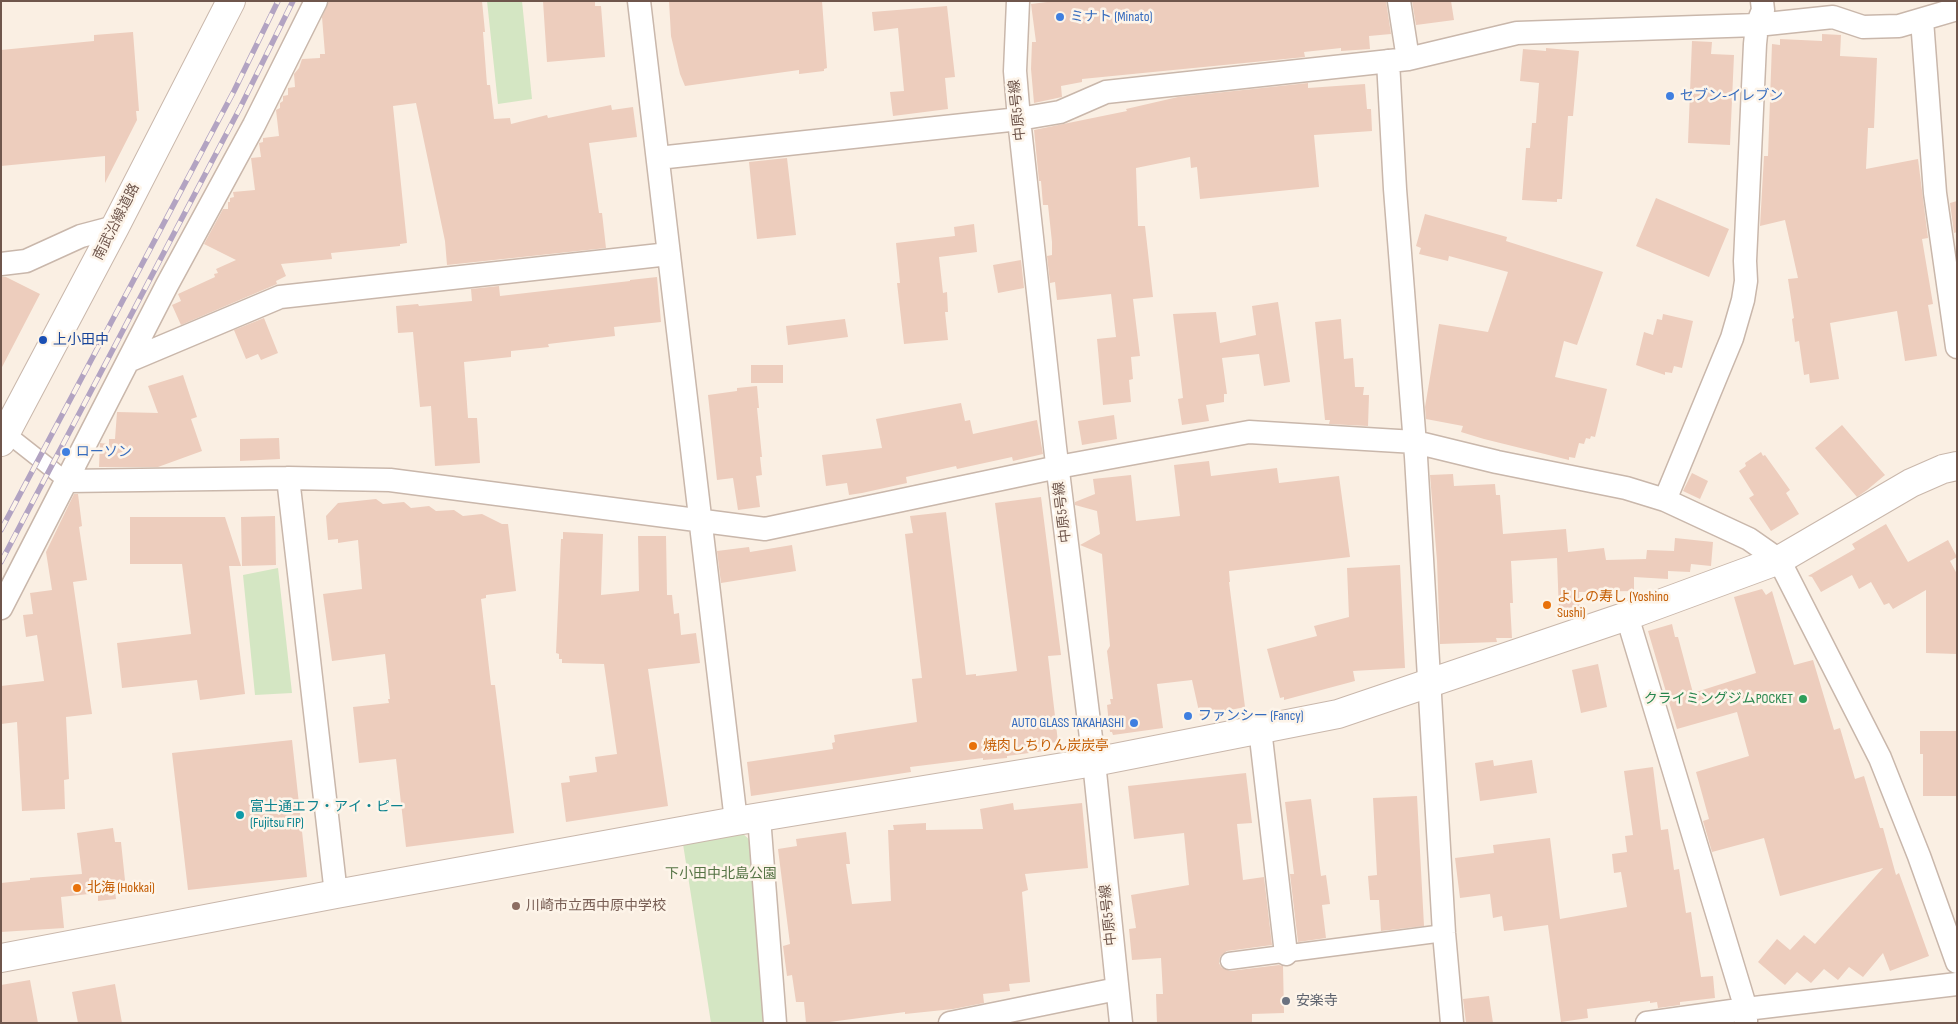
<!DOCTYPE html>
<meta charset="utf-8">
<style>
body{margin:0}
#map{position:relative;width:1958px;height:1024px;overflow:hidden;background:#faefe3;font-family:"Sofia Sans Condensed",sans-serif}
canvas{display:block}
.frame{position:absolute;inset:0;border:2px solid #6f564c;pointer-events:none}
</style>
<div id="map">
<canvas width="1958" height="1024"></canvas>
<div class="frame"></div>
</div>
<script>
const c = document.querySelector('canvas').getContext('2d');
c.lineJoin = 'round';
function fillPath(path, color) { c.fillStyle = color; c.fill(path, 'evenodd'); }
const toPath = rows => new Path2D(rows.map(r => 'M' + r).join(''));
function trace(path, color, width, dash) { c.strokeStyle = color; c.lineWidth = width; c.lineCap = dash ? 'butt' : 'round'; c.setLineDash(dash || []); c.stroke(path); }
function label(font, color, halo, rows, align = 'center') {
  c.font = font + ' "Sofia Sans Condensed","Noto Sans JP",sans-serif'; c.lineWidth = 5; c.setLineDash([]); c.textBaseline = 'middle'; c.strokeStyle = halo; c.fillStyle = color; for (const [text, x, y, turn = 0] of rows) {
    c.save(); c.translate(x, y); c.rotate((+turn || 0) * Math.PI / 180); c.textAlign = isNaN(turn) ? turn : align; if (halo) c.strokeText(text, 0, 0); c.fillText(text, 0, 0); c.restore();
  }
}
fillPath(toPath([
 [487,1,522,1,532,99,498,104],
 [278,568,292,693,255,695,243,575],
 [742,833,751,841,763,1023,711,1023,683,844]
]), '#d4e6c3');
fillPath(toPath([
 [329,1,482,1,485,32,483,32,487,85,490,85,494,119,510,118,511,124,547,115,548,118,611,105,612,110,633,107,637,137,589,143,599,213,602,213,606,248,447,265,445,241,416,103,393,106,407,243,400,244,400,246,331,253,332,259,281,264,286,276,276,281,277,284,181,325,172,305,181,301,178,294,215,277,214,274,218,273,216,269,236,260,204,244,223,209,228,209,228,202,230,202,230,198,234,197,233,192,255,190,251,158,261,157,259,143,263,142,263,138,279,136,276,110,280,108,280,103,283,101,283,96,288,95,288,88,295,87,294,74,299,68,302,59,320,58,320,54,325,54,322,17],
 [543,1,595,1,595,6,601,6,605,57,547,62],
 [669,1,822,1,827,68,824,69,824,71,799,74,799,70,685,86,680,74,671,36],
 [1055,1,1386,1,1391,34,1369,36,1370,49,1341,51,1341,48,1304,52,1305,57,1082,79,1082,82,1061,86,1062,97,1034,103,1031,69,1032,42,1036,42,1031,4],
 [1412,1,1451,1,1454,20,1416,25],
 [947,6,955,77,945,78,948,109,893,116,890,92,904,91,898,28,874,31,872,12],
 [133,32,139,111,136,111,137,120,105,183,105,156,1,166,1,50,94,41,94,35],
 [1822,34,1841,35,1840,56,1877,58,1874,128,1868,128,1866,169,1918,159,1928,238,1922,239,1933,304,1928,305,1937,356,1905,361,1897,311,1830,323,1839,379,1810,383,1809,374,1804,375,1799,341,1795,342,1792,319,1794,318,1788,279,1798,278,1785,220,1760,226,1764,156,1768,156,1772,44,1780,45,1780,39,1822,41],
 [1692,41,1712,42,1711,54,1734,55,1730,145,1688,143],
 [1546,48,1579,51,1573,116,1568,116,1562,199,1557,199,1557,202,1522,200,1526,148,1530,148,1532,123,1536,123,1539,83,1520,81,1523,49,1546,51],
 [1308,83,1308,88,1365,84,1367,109,1371,109,1372,131,1314,135,1319,187,1200,199,1197,167,1191,168,1190,157,1136,168,1138,226,1145,226,1153,297,1133,299,1140,356,1131,357,1133,379,1129,380,1131,402,1103,405,1097,339,1116,337,1111,294,1057,300,1055,282,1050,283,1047,256,1052,255,1052,242,1048,205,1043,205,1041,181,1039,181,1034,130,1127,111,1126,109,1178,97],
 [787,158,796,235,757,239,749,162],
 [1656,198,1729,229,1709,277,1636,246],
 [1957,201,1957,232,1954,233,1950,203],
 [1425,214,1507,237,1506,241,1603,272,1577,345,1564,341,1555,377,1607,389,1595,437,1591,436,1590,439,1586,438,1584,444,1579,443,1575,458,1569,457,1569,460,1484,439,1461,432,1463,426,1426,419,1425,407,1439,324,1488,332,1508,272,1449,256,1448,261,1419,254,1421,248,1416,246],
 [974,224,977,252,939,257,943,293,947,292,948,312,945,312,948,340,904,344,897,283,900,283,896,243,955,236,954,227],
 [1021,260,1024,288,998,293,993,265],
 [1,277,6,277,40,294,1,369],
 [657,277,661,322,614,327,615,336,548,344,549,347,511,351,511,357,464,362,468,418,477,418,480,463,435,466,431,406,420,407,413,332,398,333,396,306,418,304,419,306,472,301,471,289,499,286,500,296,630,281,630,280],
 [1278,302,1290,382,1264,386,1259,354,1222,358,1227,394,1224,394,1224,402,1206,405,1209,421,1182,425,1178,399,1183,398,1173,314,1216,312,1220,343,1256,335,1252,306],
 [1663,314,1693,321,1682,368,1674,366,1672,373,1665,372,1665,375,1636,365,1644,332,1653,335,1657,319,1662,320],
 [264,318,278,353,261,360,258,354,246,359,234,330],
 [845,319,848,337,788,345,786,326],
 [1341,319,1344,359,1353,358,1355,387,1364,387,1363,395,1369,395,1368,426,1329,424,1330,420,1325,420,1315,322],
 [751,365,783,365,783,383,751,383],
 [183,375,197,417,191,419,202,451,158,467,99,467,100,443,109,444,109,439,115,439,117,412,158,413,148,386],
 [757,386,759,408,757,408,762,457,760,457,762,475,756,476,760,507,738,510,733,478,717,480,708,395,737,391,737,388],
 [961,403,965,421,970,420,973,434,1037,420,1043,454,1013,461,1012,457,957,469,956,466,906,477,907,483,862,493,849,495,847,483,826,486,822,455,882,448,876,419],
 [1114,415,1117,439,1082,445,1078,421],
 [1842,425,1885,475,1867,490,1857,497,1815,448],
 [279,438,280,459,240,461,240,439],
 [1761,452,1763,456,1765,455,1790,490,1786,493,1799,514,1771,531,1749,498,1754,495,1739,471,1746,466,1745,463],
 [1209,461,1211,476,1277,468,1279,483,1339,476,1350,557,1229,571,1230,582,1229,582,1245,707,1200,716,1192,680,1157,684,1163,728,1113,735,1112,732,1110,732,1107,705,1111,704,1110,699,1113,699,1107,651,1110,646,1102,554,1080,545,1100,534,1097,511,1075,505,1075,502,1095,494,1093,479,1131,475,1136,521,1180,516,1174,465],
 [1692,473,1708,481,1700,499,1683,491],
 [1453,474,1454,486,1495,484,1496,495,1500,495,1503,534,1566,529,1568,552,1604,548,1606,560,1646,559,1647,550,1674,551,1675,538,1713,542,1711,566,1691,564,1690,572,1668,571,1668,579,1634,577,1634,591,1579,592,1580,612,1559,613,1557,558,1511,561,1513,603,1510,603,1512,638,1496,638,1497,642,1440,644,1437,561,1430,475],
 [74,494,78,494,82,526,79,527,87,580,73,582,92,714,66,717,69,779,64,780,65,809,22,811,17,722,1,724,1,686,44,681,37,635,26,637,23,615,33,614,30,593,52,590,46,552],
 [1041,497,1061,655,1048,656,1058,742,1043,744,1044,751,1007,756,1007,758,983,760,983,758,910,767,911,772,751,796,747,762,833,749,832,743,835,742,834,735,917,722,912,679,922,678,905,534,913,533,910,516,946,512,966,675,976,674,976,676,1017,671,995,503],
 [376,499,383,504,404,502,411,508,429,506,436,511,454,510,463,516,482,514,502,524,508,524,516,591,486,595,486,598,481,599,491,685,495,685,514,833,406,847,396,759,359,763,353,707,389,703,388,699,390,699,385,654,332,661,323,594,362,589,358,540,338,543,338,539,328,540,326,516,338,503],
 [275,516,276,565,242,566,241,517],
 [130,517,225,517,241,566,229,566,245,694,200,700,197,680,122,688,117,643,191,634,182,564,130,564],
 [1886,524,1908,562,1948,540,1957,557,1950,561,1957,574,1957,654,1926,653,1926,590,1893,609,1889,603,1884,605,1871,582,1859,589,1852,575,1821,592,1812,577,1808,576,1855,549,1852,544],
 [563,532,603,534,601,595,639,591,638,536,666,536,667,595,672,595,674,614,679,613,681,635,696,633,700,663,648,669,668,806,566,822,561,783,570,782,569,776,597,772,595,757,617,754,604,664,562,663,562,659,559,659,559,654,556,653,561,539,563,539],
 [792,545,796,571,721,583,717,551,749,547,750,552],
 [1400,565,1405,668,1353,671,1355,681,1284,700,1284,697,1280,698,1267,649,1317,636,1314,626,1349,617,1347,568],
 [1762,589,1766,595,1772,591,1794,665,1813,660,1834,730,1840,728,1855,779,1864,776,1880,828,1883,828,1896,875,1899,873,1929,956,1890,971,1883,953,1863,977,1849,967,1838,980,1824,969,1811,983,1797,972,1785,985,1758,962,1777,939,1790,950,1804,935,1815,944,1883,868,1780,896,1764,838,1712,852,1703,821,1709,819,1696,772,1749,756,1737,712,1677,729,1648,631,1672,624,1675,637,1678,637,1693,693,1756,673,1734,597],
 [1598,664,1607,707,1581,713,1572,670],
 [1920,731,1957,731,1957,796,1923,796,1923,754,1920,754],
 [292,740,307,877,188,890,172,753],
 [1493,760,1494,766,1532,760,1537,793,1480,801,1475,763],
 [1653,767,1661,830,1668,829,1674,870,1679,869,1686,913,1691,912,1701,977,1713,976,1715,998,1680,1002,1680,1005,1658,1008,1657,1002,1650,1003,1650,1001,1587,1009,1588,1018,1561,1022,1548,925,1504,931,1502,916,1493,918,1490,894,1460,898,1455,858,1494,853,1493,845,1550,838,1560,919,1627,907,1621,872,1614,873,1612,854,1627,852,1625,836,1633,835,1624,771],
 [1246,773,1252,823,1237,824,1243,880,1264,877,1272,945,1227,951,1220,957,1219,963,1221,967,1230,971,1279,965,1283,966,1284,1013,1252,1014,1252,1023,1157,1023,1156,994,1163,994,1161,958,1132,960,1129,929,1136,928,1131,895,1189,885,1184,833,1134,839,1128,786],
 [1417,796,1424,926,1381,931,1379,900,1370,900,1368,876,1377,875,1373,798],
 [1311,799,1321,876,1326,875,1330,904,1322,905,1326,938,1298,942,1290,874,1294,874,1285,802],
 [1013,803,1014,810,1082,803,1088,868,1025,874,1028,890,1022,892,1030,982,1009,984,1010,991,983,994,984,1003,953,1009,905,1014,905,1012,822,1023,806,1023,804,1002,796,1002,792,975,787,976,783,946,790,944,778,849,797,846,796,839,846,832,850,864,846,864,852,904,891,901,888,830,894,830,893,825,926,823,926,830,983,829,980,809],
 [113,828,115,842,121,842,126,890,115,891,116,899,98,901,98,893,61,897,64,928,1,932,1,883,30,880,30,878,82,874,77,833],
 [30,980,38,1023,1,1023,1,985],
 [115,984,122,1023,78,1023,72,992],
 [1489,996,1493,1023,1466,1023,1463,999]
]), '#edcdbd');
const pedestrian = toPath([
 [6,433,67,481],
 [1229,961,1444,933]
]);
const minor = toPath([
 [639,1,736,821],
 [1018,1,1015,71,1019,119,1055,447,1094,762,1121,1023],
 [1399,1,1408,59],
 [1922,20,1935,193,1957,347],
 [1388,61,1395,189,1416,457,1444,933,1452,1023],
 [658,158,1019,119,1060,112,1106,92,1408,59,1517,33,1757,25,1833,17,1863,27,1899,26,1957,9],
 [1,264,26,261,81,236,115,227],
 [128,361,280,297,669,254],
 [288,478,336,894],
 [67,481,288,478,390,480,765,529,1058,467,1249,432,1415,442,1497,462,1626,488,1665,500,1749,539,1779,560,1880,758,1919,856,1957,962],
 [1665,500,1732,338,1743,300,1746,281,1745,261,1755,44,1757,25,1763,10,1762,1],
 [1,608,167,285,254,125,316,1],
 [1627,616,1746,1009,1746,1023],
 [1260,729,1286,954],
 [759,817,775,1023],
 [950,1023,1117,989],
 [1647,1023,1746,1009,1957,984]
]);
const tertiary = toPath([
 [1,442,115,227,231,1],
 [1,958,336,894,736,821,1094,762,1338,714,1627,616,1779,560,1911,483,1943,469,1957,466]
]);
trace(pedestrian, '#c9b7ab', 19);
trace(minor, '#c9b7ab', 25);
trace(tertiary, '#c9b7ab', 30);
trace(pedestrian, '#fff', 16);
trace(minor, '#fff', 22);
trace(tertiary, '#fff', 28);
const rail = toPath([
 [1,530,234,91,278,1],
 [1,562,240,108,293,1]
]);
trace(rail, '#b2a3c2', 5.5);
trace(rail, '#fdf4e9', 4, [11]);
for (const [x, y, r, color] of [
 [1060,17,5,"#3f7fe0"],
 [1670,96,5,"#3f7fe0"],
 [43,340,5,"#1a4fb4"],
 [66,452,5,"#3f7fe0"],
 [1547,605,5,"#e8710a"],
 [1803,699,5,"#2e9e5b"],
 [1188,716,5,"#3f7fe0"],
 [1134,723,5,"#3f7fe0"],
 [973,746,5,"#e8710a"],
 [240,815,5,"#0f9aa8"],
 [77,888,5,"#e8710a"],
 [516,906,5,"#8d6e63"],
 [1286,1001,5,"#6b7280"]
]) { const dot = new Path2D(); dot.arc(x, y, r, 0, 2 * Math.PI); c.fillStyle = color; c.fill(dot); trace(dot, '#fdf4e9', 2); }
label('14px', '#366cbe', '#fdf4e9', [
 ["ミナト (Minato)",1070,17],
 ["セブン-イレブン",1680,96],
 ["ローソン",76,452],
 ["ファンシー (Fancy)",1198,716],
 ["AUTO GLASS TAKAHASHI",1124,723,"right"]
], 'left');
label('14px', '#6f564c', '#fdf4e9', [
 ["中原5号線",1018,110,-96],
 ["南武沿線道路",117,222,-63],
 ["中原5号線",1063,512,-97],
 ["中原5号線",1109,915,-96]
]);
label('14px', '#164399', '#fdf4e9', [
 ["上小田中",53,340]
], 'left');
label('14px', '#c56008', '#fdf4e9', [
 ["よしの寿し (Yoshino",1557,597],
 ["Sushi)",1557,613],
 ["焼肉しちりん炭炭亭",983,746],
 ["北海 (Hokkai)",87,888]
], 'left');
label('14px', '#27864d', '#fdf4e9', [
 ["クライミングジムPOCKET",1793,699]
], 'right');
label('14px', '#0d838f', '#fdf4e9', [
 ["富士通エフ・アイ・ピー",250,807],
 ["(Fujitsu FIP)",250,823]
], 'left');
label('14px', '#567445', '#fdf4e9', [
 ["下小田中北島公園",721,874]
]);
label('14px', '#785e54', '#fdf4e9', [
 ["川崎市立西中原中学校",526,906]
], 'left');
label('14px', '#5b616d', '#fdf4e9', [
 ["安楽寺",1296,1001]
], 'left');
</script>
